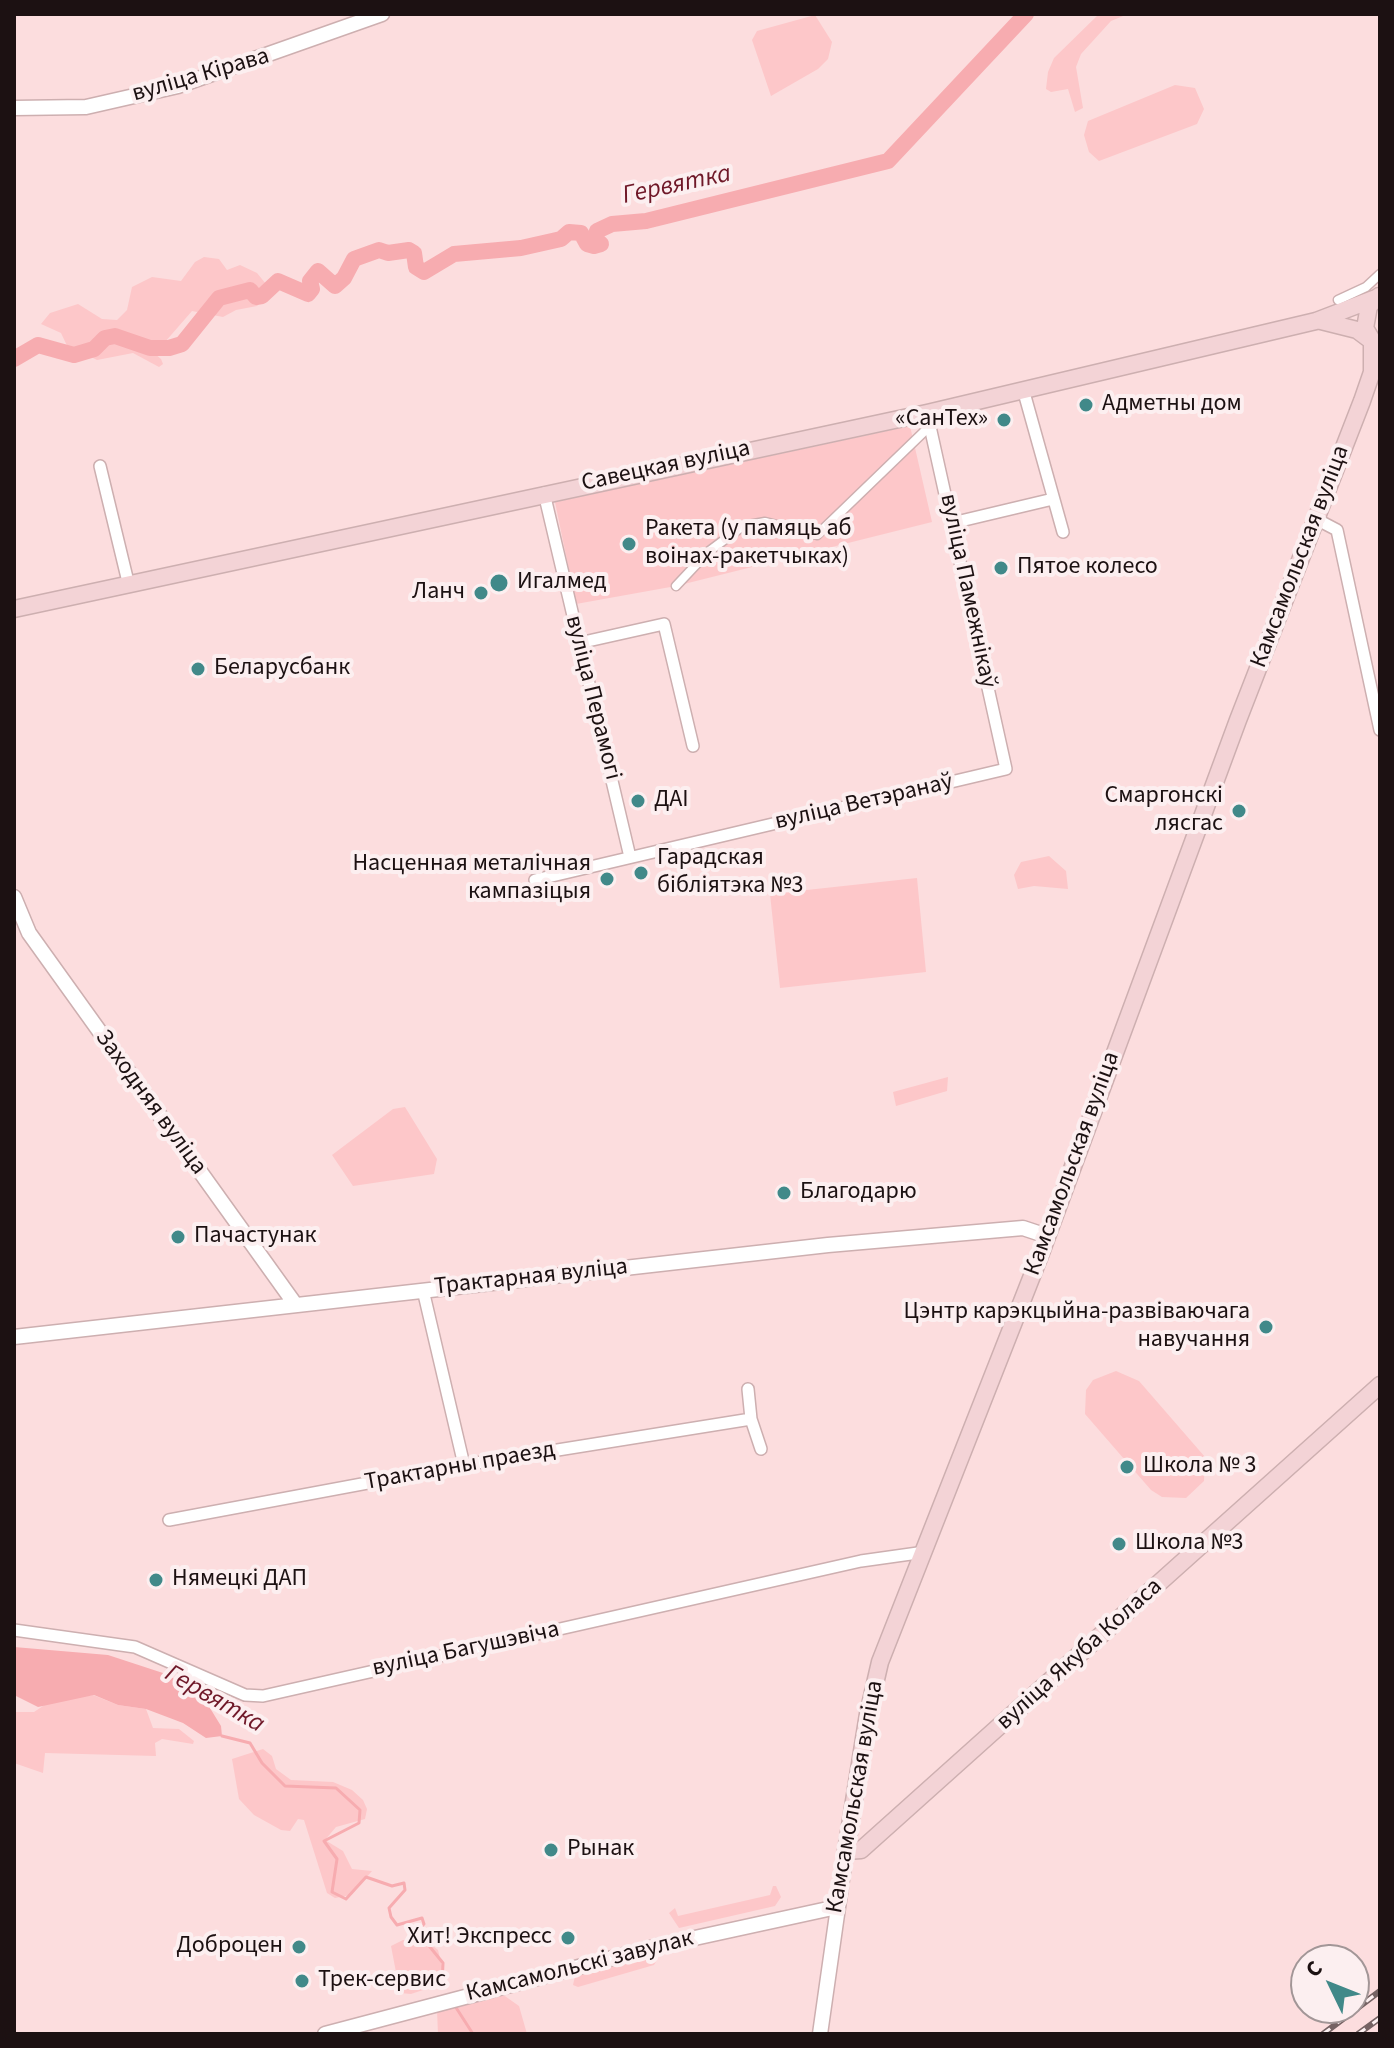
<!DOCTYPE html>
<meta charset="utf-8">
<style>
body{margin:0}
#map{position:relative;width:1394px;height:2048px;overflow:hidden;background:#fcddde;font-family:"Source Sans 3",sans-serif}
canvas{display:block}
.frame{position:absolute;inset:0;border:16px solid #1c1112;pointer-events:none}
.north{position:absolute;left:1290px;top:1944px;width:80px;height:80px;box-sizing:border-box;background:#fceff0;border:2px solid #a29697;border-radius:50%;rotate:313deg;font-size:22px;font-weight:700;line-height:32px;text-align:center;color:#1c1112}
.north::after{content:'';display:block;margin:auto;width:28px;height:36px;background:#418989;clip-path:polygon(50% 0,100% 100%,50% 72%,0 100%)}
</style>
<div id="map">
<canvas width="1394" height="2048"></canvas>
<div class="frame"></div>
<div class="north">С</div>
</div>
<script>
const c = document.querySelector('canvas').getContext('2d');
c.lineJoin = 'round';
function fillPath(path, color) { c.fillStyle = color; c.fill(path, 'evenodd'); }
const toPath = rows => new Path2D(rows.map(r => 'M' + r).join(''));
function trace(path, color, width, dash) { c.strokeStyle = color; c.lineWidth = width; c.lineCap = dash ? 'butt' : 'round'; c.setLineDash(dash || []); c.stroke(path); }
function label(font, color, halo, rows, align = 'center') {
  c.font = font + ' "Source Sans 3",sans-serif'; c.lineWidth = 8; c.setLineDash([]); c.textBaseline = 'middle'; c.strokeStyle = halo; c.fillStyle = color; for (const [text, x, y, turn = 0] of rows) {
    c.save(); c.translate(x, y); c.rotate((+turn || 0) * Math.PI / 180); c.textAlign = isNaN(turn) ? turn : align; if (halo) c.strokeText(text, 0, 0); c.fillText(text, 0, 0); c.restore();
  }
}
fillPath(toPath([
 [1099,14,1128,14,1111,21,1081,54,1076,67,1083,108,1075,112,1068,89,1051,92,1046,89,1048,72,1054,58],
 [815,15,832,42,828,59,818,69,771,96,752,40,757,31],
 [1175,85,1195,88,1204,109,1197,124,1099,161,1089,152,1084,135,1088,121],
 [204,257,219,259,227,270,240,265,257,273,266,284,264,299,257,306,236,310,223,317,192,311,165,342,146,341,146,346,161,359,163,364,159,367,133,353,97,360,87,355,71,354,61,333,41,324,50,313,78,304,102,319,117,320,127,310,132,287,152,277,181,281,195,262],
 [910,426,932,522,676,586,576,604,555,502],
 [1049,856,1066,871,1068,889,1034,886,1018,889,1014,875,1021,862],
 [917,878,926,972,780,988,770,894],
 [948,1077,947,1091,896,1106,893,1092],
 [405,1107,437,1159,434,1174,353,1186,332,1155,393,1109],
 [1116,1371,1139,1381,1205,1457,1204,1481,1186,1498,1162,1497,1151,1490,1085,1414,1086,1390,1093,1380],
 [93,1695,118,1705,146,1709,153,1728,179,1729,194,1741,193,1744,162,1739,155,1743,156,1756,45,1753,43,1773,14,1763,14,1712,34,1712,49,1702],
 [263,1749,272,1756,276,1769,291,1780,333,1782,352,1790,363,1800,367,1809,365,1819,336,1827,325,1840,343,1851,352,1869,372,1871,351,1895,335,1898,327,1893,304,1820,298,1819,290,1831,281,1830,254,1815,239,1799,232,1759],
 [773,1886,776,1886,781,1897,775,1906,679,1928,669,1913,675,1908,678,1916,770,1895],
 [403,1940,433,1946,438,1950,445,1978,441,1984,411,1994,400,1993,391,1946],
 [650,1954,657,1960,654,1965,578,1987,573,1985,575,1976],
 [502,1994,519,2006,527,2034,438,2034,437,2010]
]), '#fdc7c9');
fillPath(toPath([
 [14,1647,108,1655,166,1674,202,1695,221,1726,222,1736,206,1738,183,1723,146,1709,118,1705,94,1695,38,1707,14,1695]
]), '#f7acb0');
trace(toPath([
 [222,1736,250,1743,262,1763,285,1786,336,1788,360,1810,359,1823,324,1841,337,1859,332,1892,346,1899,366,1877,392,1886,404,1883,405,1890,389,1908,391,1917,397,1925,422,1918,424,1924,417,1931,443,1963,442,1986],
 [455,2006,473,2034]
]), '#f7acb0', 3);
trace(toPath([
 [14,359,38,345,74,355,94,349,105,338,115,336,150,348,169,348,182,344,219,298,250,290,256,297,262,296,278,281,308,294,312,289,310,281,318,271,335,286,344,278,354,259,379,250,388,253,409,250,414,253,416,267,424,272,454,254,521,248,561,239,569,232,581,233,587,244,594,246,601,244,595,239,597,231,612,224,646,221,888,161,1026,14]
]), '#f7acb0', 16);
const pedestrian = toPath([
 [1338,300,1366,287,1380,274],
 [676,586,708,552,743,526,765,522,817,535,931,425]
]);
const minor = toPath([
 [1023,389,1063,532],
 [100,466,129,586],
 [544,493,630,857],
 [1316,519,1337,530,1380,730],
 [952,523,1053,499],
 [579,643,664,624,693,746],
 [535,880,1006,769,927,413],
 [423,1290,464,1465],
 [748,1389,751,1419,761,1449],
 [169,1520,464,1465,751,1419],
 [14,1630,135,1647,245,1695,263,1696,861,1561,925,1552]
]);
const tertiary = toPath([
 [14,108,86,107,178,86,382,14],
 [14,897,29,933,295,1304],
 [14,1337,828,1245,1023,1228,1047,1236],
 [325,2034,658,1946,837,1907],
 [820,2034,846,1851]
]);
const secondary = toPath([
 [1379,296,1369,306,1365,328,1379,352],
 [1321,321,1357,330,1369,339],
 [1372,344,1372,372,1362,401,1238,720,1041,1253,880,1662,868,1714,846,1851,861,1850,1380,1385],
 [14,609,927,413,1316,321,1376,298]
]);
trace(pedestrian, '#cdafb0', 11);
trace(minor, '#cdafb0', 14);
trace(tertiary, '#cdafb0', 17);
trace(secondary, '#cdafb0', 19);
trace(pedestrian, '#fff', 8);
trace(minor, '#fff', 11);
trace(tertiary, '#fff', 14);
trace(secondary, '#f3d3d6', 16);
const rail = toPath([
 [1323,2034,1380,1991],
 [1358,2034,1380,2018]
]);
trace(rail, '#756263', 6);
trace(rail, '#fceff0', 3, [9]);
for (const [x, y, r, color] of [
 [1086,405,8,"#418989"],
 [1004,420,8,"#418989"],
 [629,544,8,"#418989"],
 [1001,568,8,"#418989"],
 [499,583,10,"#418989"],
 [481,593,8,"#418989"],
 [198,669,8,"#418989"],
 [638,801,8,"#418989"],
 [1239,811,8,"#418989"],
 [641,873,8,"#418989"],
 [607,879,8,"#418989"],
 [784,1193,8,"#418989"],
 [178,1237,8,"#418989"],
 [1266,1327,8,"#418989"],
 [1127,1467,8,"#418989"],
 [1119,1544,8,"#418989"],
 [156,1580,8,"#418989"],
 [551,1850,8,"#418989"],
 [568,1938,8,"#418989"],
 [299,1947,8,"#418989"],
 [302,1981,8,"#418989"]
]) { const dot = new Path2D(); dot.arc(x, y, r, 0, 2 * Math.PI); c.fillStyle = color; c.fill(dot); trace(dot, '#fceff0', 3); }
label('24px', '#1c1112', '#fceff0', [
 ["вуліца Кірава",201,76,-16],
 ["Савецкая вуліца",666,467,-12],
 ["Камсамольская вуліца",1301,557,-69],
 ["вуліца Памежнікаў",967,591,78],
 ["вуліца Перамогі",592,698,76],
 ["вуліца Ветэранаў",864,803,-13],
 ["Заходняя вуліца",150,1103,54],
 ["Камсамольская вуліца",1073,1164,-70],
 ["Трактарная вуліца",531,1278,-6],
 ["Трактарны праезд",460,1467,-10],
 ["вуліца Багушэвіча",466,1650,-12],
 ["вуліца Якуба Коласа",1080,1655,-42],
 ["Камсамольская вуліца",856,1797,-80],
 ["Камсамольскі завулак",580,1967,-14]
]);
label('24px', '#1c1112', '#fceff0', [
 ["Адметны дом",1102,405],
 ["«СанТех»",988,420,"right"],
 ["Ракета (у памяць аб",645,530],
 ["воінах-ракетчыках)",645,558],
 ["Пятое колесо",1017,568],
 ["Игалмед",517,583],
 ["Ланч",465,593,"right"],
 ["Беларусбанк",214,669],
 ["Смаргонскі",1223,797,"right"],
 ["лясгас",1223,825,"right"],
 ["ДАІ",654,801],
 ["Гарадская",657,859],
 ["бібліятэка №3",657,887],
 ["Насценная металічная",591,865,"right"],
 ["кампазіцыя",591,893,"right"],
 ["Благодарю",800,1193],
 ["Пачастунак",194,1237],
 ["Цэнтр карэкцыйна-развіваючага",1250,1313,"right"],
 ["навучання",1250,1341,"right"],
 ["Школа № 3",1143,1467],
 ["Школа №3",1135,1544],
 ["Нямецкі ДАП",172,1580],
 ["Рынак",567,1850],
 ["Хит! Экспресс",552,1938,"right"],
 ["Доброцен",283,1947,"right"],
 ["Трек-сервис",318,1981]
], 'left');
label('italic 26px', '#6f1828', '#fceff0', [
 ["Гервятка",677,186,-12],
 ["Гервятка",214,1700,30]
]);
</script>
